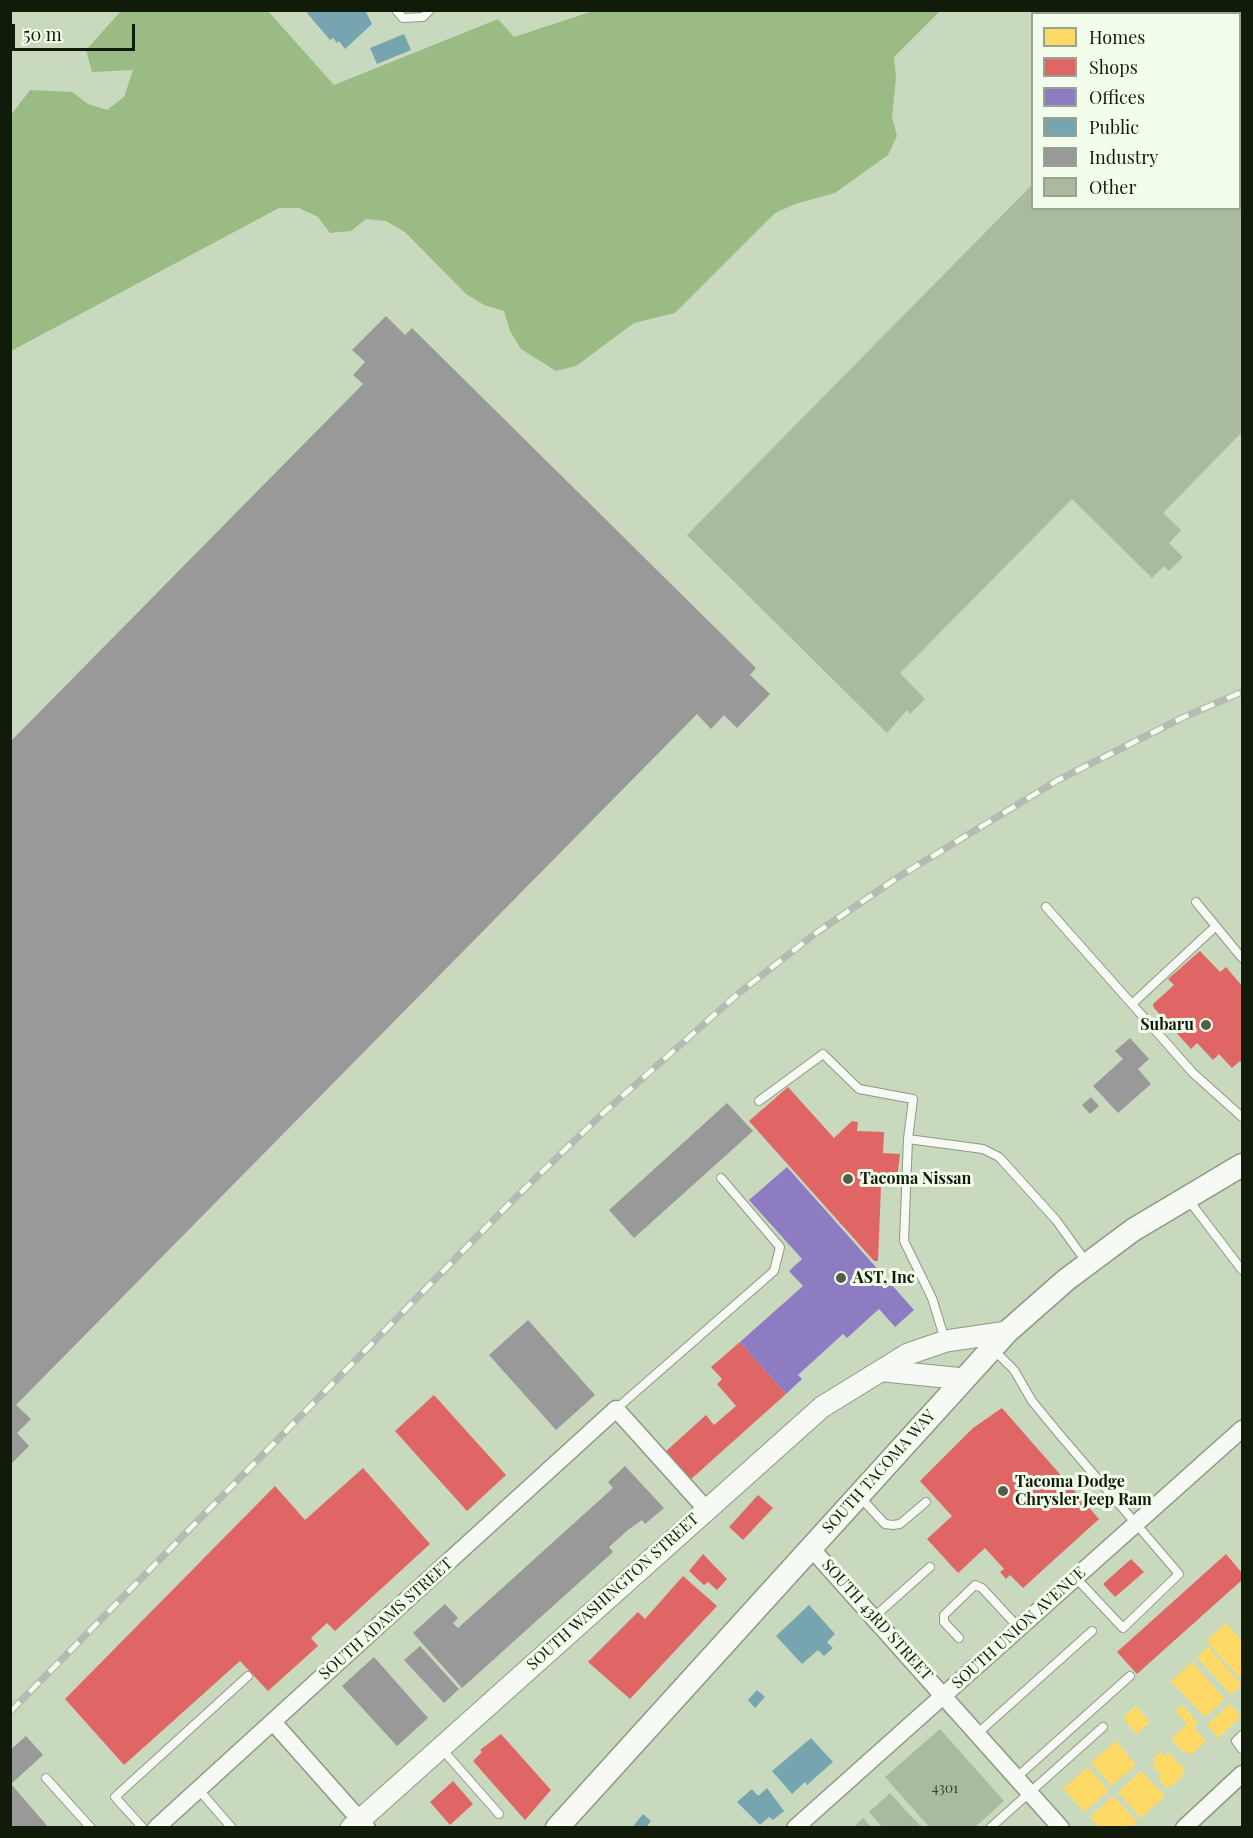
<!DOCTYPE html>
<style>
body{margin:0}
#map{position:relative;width:1253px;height:1838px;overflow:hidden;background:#c9d9be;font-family:"Playfair Display",serif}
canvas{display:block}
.frame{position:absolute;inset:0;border:12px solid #111b0a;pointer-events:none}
.legend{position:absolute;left:1031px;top:12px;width:210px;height:198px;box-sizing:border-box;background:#f2feeb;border:2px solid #98a391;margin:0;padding:8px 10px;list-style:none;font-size:18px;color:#111b0a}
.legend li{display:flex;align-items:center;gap:12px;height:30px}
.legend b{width:30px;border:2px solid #98a391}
.scale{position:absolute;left:12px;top:24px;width:123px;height:27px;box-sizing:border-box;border:3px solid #111b0a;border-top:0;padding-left:8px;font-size:18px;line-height:21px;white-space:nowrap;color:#111b0a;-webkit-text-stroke:4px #f2feeb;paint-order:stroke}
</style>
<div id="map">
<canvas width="1253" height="1838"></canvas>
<div class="frame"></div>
<ul class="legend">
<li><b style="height:16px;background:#ffd966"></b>Homes</li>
<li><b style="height:16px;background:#e06666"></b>Shops</li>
<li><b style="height:16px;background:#8e7cc3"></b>Offices</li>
<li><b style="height:16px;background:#76a5af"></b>Public</li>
<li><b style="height:16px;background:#999"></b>Industry</li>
<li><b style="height:16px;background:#a9ba9e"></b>Other</li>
</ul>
<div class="scale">50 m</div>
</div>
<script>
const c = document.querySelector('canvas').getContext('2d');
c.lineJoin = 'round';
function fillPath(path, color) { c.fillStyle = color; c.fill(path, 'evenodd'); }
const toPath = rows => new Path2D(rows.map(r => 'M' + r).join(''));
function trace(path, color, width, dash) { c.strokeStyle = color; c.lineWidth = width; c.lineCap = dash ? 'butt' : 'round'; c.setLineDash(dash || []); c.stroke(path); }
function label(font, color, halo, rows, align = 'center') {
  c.font = font + ' "Playfair Display",serif'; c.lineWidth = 6; c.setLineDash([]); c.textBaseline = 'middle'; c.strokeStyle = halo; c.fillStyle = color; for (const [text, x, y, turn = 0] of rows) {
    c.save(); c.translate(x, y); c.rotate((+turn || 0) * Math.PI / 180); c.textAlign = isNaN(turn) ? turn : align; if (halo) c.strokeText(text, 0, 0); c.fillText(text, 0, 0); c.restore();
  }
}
fillPath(toPath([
 [121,11,268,11,334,85,498,19,514,37,593,11,940,11,894,57,896,78,892,117,897,136,888,155,835,193,795,204,775,213,675,313,634,323,576,366,556,371,521,349,510,331,504,311,484,305,466,294,405,232,386,221,366,219,351,231,330,233,318,217,299,208,279,208,11,351,11,115,30,90,72,92,88,104,107,110,124,97,133,70,92,72,86,50]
]), '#9bbb85');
fillPath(toPath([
 [1226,1623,1242,1641,1242,1680,1206,1641],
 [1208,1647,1242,1685,1231,1695,1197,1657],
 [1192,1662,1225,1699,1205,1717,1171,1681],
 [1230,1704,1241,1716,1218,1738,1207,1725],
 [1182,1705,1198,1723,1194,1727,1206,1741,1191,1755,1187,1751,1184,1753,1171,1739,1187,1724,1175,1711],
 [1136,1706,1150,1722,1136,1734,1123,1717],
 [1116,1741,1136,1765,1112,1786,1091,1762],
 [1160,1752,1163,1755,1170,1754,1186,1771,1180,1776,1182,1779,1167,1788,1158,1779,1161,1776,1152,1764,1156,1761,1154,1758],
 [1088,1767,1109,1791,1084,1812,1063,1788],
 [1141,1771,1165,1796,1141,1818,1118,1792],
 [1113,1796,1137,1821,1130,1828,1099,1828,1090,1817]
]), '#ffd966');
fillPath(toPath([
 [1200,951,1220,972,1226,967,1242,986,1242,1064,1240,1061,1232,1068,1219,1054,1213,1060,1197,1043,1191,1049,1154,1008,1153,1004,1174,985,1168,979],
 [788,1087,834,1138,852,1121,858,1122,857,1131,884,1132,883,1153,900,1154,896,1186,881,1186,878,1261,874,1261,749,1121],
 [740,1342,786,1394,689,1481,664,1453,706,1415,714,1425,736,1406,717,1384,722,1379,711,1367],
 [434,1395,506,1475,467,1511,395,1431],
 [1002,1408,1099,1519,1023,1588,1010,1575,1006,1579,1000,1572,1004,1569,985,1548,958,1573,927,1539,952,1516,920,1481,973,1428],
 [363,1468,430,1544,335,1631,327,1623,311,1638,318,1646,268,1691,240,1661,124,1765,65,1699,275,1486,305,1520],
 [758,1495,773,1508,743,1540,729,1527],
 [703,1554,727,1579,717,1590,708,1582,704,1585,689,1571],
 [1226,1554,1242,1573,1242,1580,1137,1674,1117,1652],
 [1131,1559,1144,1572,1115,1597,1103,1584],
 [683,1576,717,1606,630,1699,588,1662,638,1612,645,1619],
 [501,1734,551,1790,525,1820,473,1761,482,1752,480,1750],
 [453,1781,473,1804,450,1825,430,1802]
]), '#e06666');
fillPath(toPath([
 [787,1167,914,1310,895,1327,879,1309,847,1338,843,1334,798,1375,802,1379,786,1394,740,1342,803,1286,789,1271,802,1259,749,1200]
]), '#8e7cc3');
fillPath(toPath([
 [310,10,365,10,372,24,345,49,339,41,337,43,333,38,330,40,307,13],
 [404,34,411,50,377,64,370,48],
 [809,1605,835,1634,827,1642,833,1648,824,1656,818,1650,802,1664,776,1636],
 [757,1690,765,1697,755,1708,748,1700],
 [811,1738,833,1762,807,1785,805,1782,792,1794,772,1771],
 [767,1788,784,1811,773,1820,769,1817,760,1825,737,1802,752,1789,758,1796],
 [643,1814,651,1821,646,1828,636,1828,634,1825]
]), '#76a5af');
fillPath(toPath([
 [386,316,405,335,412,328,756,668,750,675,770,694,737,728,724,715,711,729,697,714,16,1405,31,1419,17,1433,29,1446,10,1465,10,742,363,384,353,375,365,362,352,350],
 [1130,1038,1149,1059,1138,1069,1151,1084,1118,1113,1093,1086,1123,1059,1115,1051],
 [1091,1097,1099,1106,1090,1114,1082,1105],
 [727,1103,753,1131,634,1238,609,1210],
 [528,1320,595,1395,556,1430,489,1355],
 [625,1466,664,1508,645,1524,642,1520,628,1530,609,1547,613,1552,462,1688,413,1633,445,1604,458,1618,453,1623,458,1628,613,1488,608,1482],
 [420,1646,459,1689,444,1703,404,1660],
 [374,1657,428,1718,397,1746,342,1686],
 [26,1736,43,1755,11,1784,49,1828,10,1828,10,1750]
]), '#999');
fillPath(toPath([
 [1205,10,1242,10,1242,432,1163,513,1181,530,1169,543,1183,557,1169,571,1164,566,1152,578,1072,499,900,673,925,699,910,714,907,710,887,733,687,535,1032,185,1032,208,1240,208,1240,14,1202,14],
 [940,1729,1004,1801,974,1828,930,1828,885,1777],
 [890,1793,906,1811,923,1828,883,1828,869,1812],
 [863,1818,872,1828,853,1828]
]), '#a9ba9e');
const service = toPath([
 [396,10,403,18,423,17,430,10],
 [1196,902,1242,958],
 [1046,907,1193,1073,1242,1117],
 [1132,1004,1216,926],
 [759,1101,823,1054,859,1089,913,1099,908,1139,904,1241,932,1298,945,1340],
 [908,1139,983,1149,999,1157,1056,1220,1087,1263],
 [1187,1198,1242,1270],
 [994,1350,1014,1370,1032,1401,1060,1435,1179,1574,1123,1628,1076,1578],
 [616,1409,774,1271,780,1247,721,1178],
 [860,1497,885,1524,893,1525,900,1524,926,1502],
 [874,1617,930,1567],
 [959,1638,944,1622,944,1615,975,1585,982,1588,1019,1628],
 [978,1733,1092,1631],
 [1242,1735,1236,1741,1242,1749],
 [440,1747,499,1814],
 [1017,1777,1130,1676],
 [46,1778,91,1828],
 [198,1789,232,1828],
 [143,1828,115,1797,248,1676],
 [990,1828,1103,1727]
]);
const minor = toPath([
 [811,1548,1061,1828],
 [273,1722,367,1828],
 [156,1828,616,1409,706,1509],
 [795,1828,1242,1429],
 [1184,1828,1242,1774]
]);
const tertiary = toPath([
 [885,1371,964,1379],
 [351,1828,822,1407,908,1354,946,1341,1007,1332]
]);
const secondary = toPath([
 [557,1828,1007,1332,1066,1280,1133,1230,1242,1165]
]);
trace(service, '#8c9984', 10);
trace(minor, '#8c9984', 19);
trace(tertiary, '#8c9984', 23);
trace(secondary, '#8c9984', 25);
trace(service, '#f7f9f5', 8);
trace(minor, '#f7f9f5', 16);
trace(tertiary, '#f7f9f5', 21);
trace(secondary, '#f7f9f5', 22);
const rail = toPath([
 [10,1712,513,1200,601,1115,739,993,816,933,900,876,1058,780,1184,717,1242,692]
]);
trace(rail, '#b5bab3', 7);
trace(rail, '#f2feeb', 4.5, [14]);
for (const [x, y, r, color] of [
 [1206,1025,6,"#515e49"],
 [848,1179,6,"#515e49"],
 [841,1278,6,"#515e49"],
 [1003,1491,6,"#515e49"]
]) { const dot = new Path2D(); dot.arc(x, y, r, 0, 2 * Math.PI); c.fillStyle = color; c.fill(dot); trace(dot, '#f2feeb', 2); }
label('14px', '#37432f', null, [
 ["4301",945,1789]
]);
label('bold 16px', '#111b0a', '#f2feeb', [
 ["Subaru",1194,1025,"right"],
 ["Tacoma Nissan",860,1179],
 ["AST, Inc",853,1278],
 ["Tacoma Dodge",1015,1482],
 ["Chrysler Jeep Ram",1015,1500]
], 'left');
label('16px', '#111b0a', '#f2feeb', [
 ["SOUTH TACOMA WAY",879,1472,-48],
 ["SOUTH WASHINGTON STREET",613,1592,-42],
 ["SOUTH ADAMS STREET",386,1619,-42],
 ["SOUTH 43RD STREET",877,1620,48],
 ["SOUTH UNION AVENUE",1019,1628,-42]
]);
</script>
